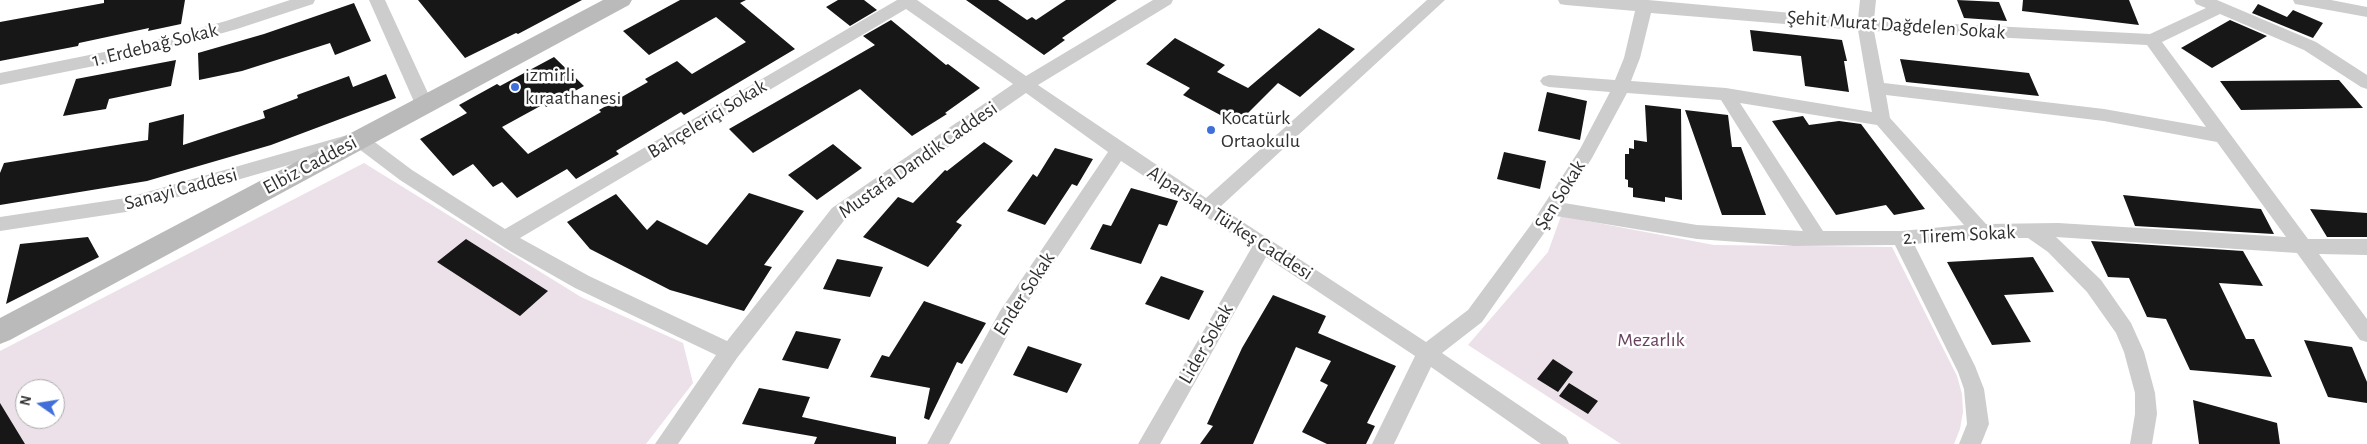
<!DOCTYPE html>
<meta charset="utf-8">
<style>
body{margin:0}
#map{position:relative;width:2367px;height:444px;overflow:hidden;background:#fff;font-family:"Alegreya Sans",sans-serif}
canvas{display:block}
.north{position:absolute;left:15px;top:379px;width:50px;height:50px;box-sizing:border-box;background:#fff;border:1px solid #acacac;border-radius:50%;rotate:283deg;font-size:14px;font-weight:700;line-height:20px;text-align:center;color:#303030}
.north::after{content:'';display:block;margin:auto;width:18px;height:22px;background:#416fd9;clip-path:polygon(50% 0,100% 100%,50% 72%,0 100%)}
</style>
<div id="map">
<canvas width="2367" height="444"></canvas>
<div class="north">N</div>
</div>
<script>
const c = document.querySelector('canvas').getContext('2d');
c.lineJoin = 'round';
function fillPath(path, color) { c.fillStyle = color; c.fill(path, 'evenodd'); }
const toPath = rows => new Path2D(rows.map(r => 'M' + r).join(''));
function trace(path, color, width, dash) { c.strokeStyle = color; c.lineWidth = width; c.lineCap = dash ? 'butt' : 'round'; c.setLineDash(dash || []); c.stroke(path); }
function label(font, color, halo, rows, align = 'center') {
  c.font = font + ' "Alegreya Sans",sans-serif'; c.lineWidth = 5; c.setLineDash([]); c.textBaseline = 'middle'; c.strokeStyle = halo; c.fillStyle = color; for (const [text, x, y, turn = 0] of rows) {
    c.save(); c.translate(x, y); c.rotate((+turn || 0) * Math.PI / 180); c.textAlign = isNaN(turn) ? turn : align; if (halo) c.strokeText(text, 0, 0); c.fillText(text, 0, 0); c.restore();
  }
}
fillPath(toPath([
 [364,163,581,297,683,343,693,383,646,444,0,444,0,351],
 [25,389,55,389,55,419,25,419],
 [1561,216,1714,245,1892,247,1957,376,1962,394,1963,412,1960,429,1954,444,1621,444,1468,345,1548,252]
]), '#ece0e9');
fillPath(toPath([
 [104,0,185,0,181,24,148,31,149,28,79,43,78,46,0,61,0,22,104,3],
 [418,0,582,0,518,34,516,33,465,58],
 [680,0,746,0,740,3,795,49,684,115,681,112,616,151,619,154,576,179,567,169,517,198,502,182,493,187,473,164,453,176,420,139,467,113,459,105,497,84,500,86,554,57,584,86,546,107,544,104,502,127,528,154,601,112,599,110,648,82,645,79,677,61,692,74,746,42,716,17,649,55,623,31],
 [838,0,864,0,877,10,850,26,826,7],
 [966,0,998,0,1027,20,1032,17,1036,20,1066,0,1117,0,1062,38,1065,40,1044,55],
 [1957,0,1999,2,2007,21,1964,18],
 [2023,0,2129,0,2139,25,2022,11],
 [354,3,371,41,335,55,330,43,242,71,199,80,198,53,264,34],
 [2258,4,2287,17,2293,10,2323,23,2313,38,2252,13],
 [891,20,946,65,948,64,980,88,945,113,947,114,912,136,860,89,753,153,729,129,875,45,863,36],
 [2230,20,2267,36,2212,68,2181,48],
 [1319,28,1355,49,1300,97,1278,83,1237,124,1183,95,1190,88,1146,64,1175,38,1225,65,1217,72,1248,88],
 [1750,30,1842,40,1847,61,1844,61,1849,92,1805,86,1801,56,1753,51],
 [1900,59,2029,73,2039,96,1906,82],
 [176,60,171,86,109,99,106,109,63,116,76,79],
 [386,74,396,98,271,145,147,181,0,205,0,173,4,163,148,140,149,123,184,114,183,145,265,118,263,111,298,98,297,95,349,76,353,87],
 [2339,80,2363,108,2241,110,2220,81],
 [1547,92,1587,101,1580,140,1538,131],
 [1645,105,1681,109,1682,200,1665,197,1665,202,1633,197,1633,188,1628,187,1628,180,1625,179,1625,154,1629,154,1629,148,1634,149,1634,140,1647,142],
 [1685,110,1728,115,1732,147,1741,147,1766,215,1722,215],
 [1803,116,1809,125,1839,121,1861,124,1925,209,1894,215,1886,205,1836,215,1772,121],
 [984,142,1013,161,956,222,962,225,928,267,863,237,898,197,913,203,945,170,947,171],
 [833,144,862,168,817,200,788,175],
 [1055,148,1093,159,1077,186,1072,184,1045,225,1007,211,1033,174,1037,177],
 [1504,152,1546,161,1540,189,1497,179],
 [1131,188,1178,201,1167,226,1159,224,1141,264,1090,249,1103,224,1111,226],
 [749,193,804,211,764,265,772,267,744,311,670,290,590,249,567,222,616,194,647,230,657,220,707,245],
 [2123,195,2261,209,2274,234,2135,226],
 [2310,209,2367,213,2367,237,2327,237],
 [88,237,99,257,6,304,20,244],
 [466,239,548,291,520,316,437,262],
 [2091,241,2243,251,2263,286,2219,283,2246,339,2254,339,2272,377,2190,370,2166,319,2147,317,2129,278,2108,277],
 [2033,257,2054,292,2004,295,2031,342,1992,345,1947,262],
 [837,259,883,267,870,297,823,289],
 [1161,276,1204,291,1189,320,1145,304],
 [1273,295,1326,316,1318,333,1396,366,1367,423,1375,426,1366,444,1327,444,1302,432,1328,385,1320,381,1331,361,1296,347,1253,444,1200,444,1213,426,1207,424,1242,348],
 [924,301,986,323,962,364,957,362,929,420,924,418,930,388,870,377,882,355,889,357],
 [796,331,841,339,828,369,782,360],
 [2304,340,2352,347,2367,382,2367,403,2328,397],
 [1028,346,1082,364,1067,393,1013,375],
 [1553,359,1573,372,1558,392,1537,379],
 [1569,383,1598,401,1588,414,1559,396],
 [759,388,810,397,802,417,896,437,896,444,814,444,817,437,742,424],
 [2193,400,2277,423,2280,444,2199,444],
 [0,403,25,444,0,444]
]), '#171717');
fillPath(toPath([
 [290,0,315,0,313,4,237,29,134,58,0,85,0,73,134,46,226,21,290,0],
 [369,0,385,0,433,104,430,108,424,110,418,108,415,104,369,0],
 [897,0,917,0,1026,76,1153,0,1173,0,1171,4,1038,85,1206,198,1427,0,1445,0,1220,207,1426,342,1468,310,1530,226,1580,149,1610,92,1549,87,1543,85,1540,81,1543,77,1549,75,1615,80,1624,58,1635,11,1566,5,1560,4,1558,0,1648,0,1858,19,1860,0,1876,0,1874,20,2150,34,2206,8,2196,4,2194,0,2217,0,2316,42,2367,75,2367,89,2361,87,2304,50,2220,14,2162,42,2308,239,2367,239,2367,255,2319,254,2367,319,2367,342,2360,340,2297,253,2056,237,2101,280,2131,323,2144,352,2155,393,2157,414,2152,444,2130,444,2135,414,2135,393,2124,352,2116,333,2087,292,2048,252,2028,238,1981,238,1914,244,1975,366,1984,389,1989,424,1981,444,1959,444,1967,424,1964,389,1958,372,1895,245,1794,246,1697,239,1556,216,1482,322,1442,353,1566,437,1569,444,1541,444,1431,367,1394,444,1372,444,1415,356,1266,257,1160,444,1138,444,1252,247,1121,161,1014,323,949,444,927,444,1000,311,1108,152,1026,93,846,218,737,358,678,444,655,444,716,355,575,288,510,251,400,180,355,146,126,212,0,231,0,217,126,198,358,132,364,134,412,170,505,229,897,0],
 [906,9,1013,84,832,208,727,341,589,276,520,238,906,9],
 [1651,13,1858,30,1872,112,1726,88,1631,81,1640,58,1651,13],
 [1874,31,2147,45,2206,127,2104,109,1884,83,1874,31],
 [1627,93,1721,100,1803,231,1697,225,1564,203,1592,158,1627,93],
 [1886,95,2104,121,2217,142,2286,237,2058,223,1986,224,1890,118,1886,95],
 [1740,103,1877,125,1964,225,1901,231,1823,231,1740,103],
 [2293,0,2331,0,2367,7,2367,17,2301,5,2295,4,2293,0]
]), '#cdcdcd');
fillPath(toPath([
 [603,0,632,0,629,5,10,340,0,344,0,318,603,0]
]), '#bababa');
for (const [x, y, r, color] of [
 [515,87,5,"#416fd9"],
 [1211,130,5,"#416fd9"]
]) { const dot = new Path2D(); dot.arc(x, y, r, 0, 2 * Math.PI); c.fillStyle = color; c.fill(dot); trace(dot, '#fff', 2); }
label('20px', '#303030', '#fff', [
 ["Şehit Murat Dağdelen Sokak",1896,25,4],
 ["1. Erdebağ Sokak",155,45,-14],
 ["Bahçeleriçi Sokak",707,119,-31],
 ["Mustafa Dandik Caddesi",918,160,-35],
 ["Elbiz Caddesi",310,165,-28],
 ["Sanayi Caddesi",181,189,-15],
 ["Şen Sokak",1560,195,-58],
 ["Alparslan Türkeş Caddesi",1230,223,33],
 ["2. Tirem Sokak",1959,235,-3],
 ["Ender Sokak",1024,294,-57],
 ["Lider Sokak",1206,344,-60]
]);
label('20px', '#303030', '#fff', [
 ["izmirli",525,75],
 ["kıraathanesi",525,98],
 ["Kocatürk",1221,118],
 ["Ortaokulu",1221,141]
], 'left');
label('20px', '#69405d', '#fff', [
 ["Mezarlık",1651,340]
]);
</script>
